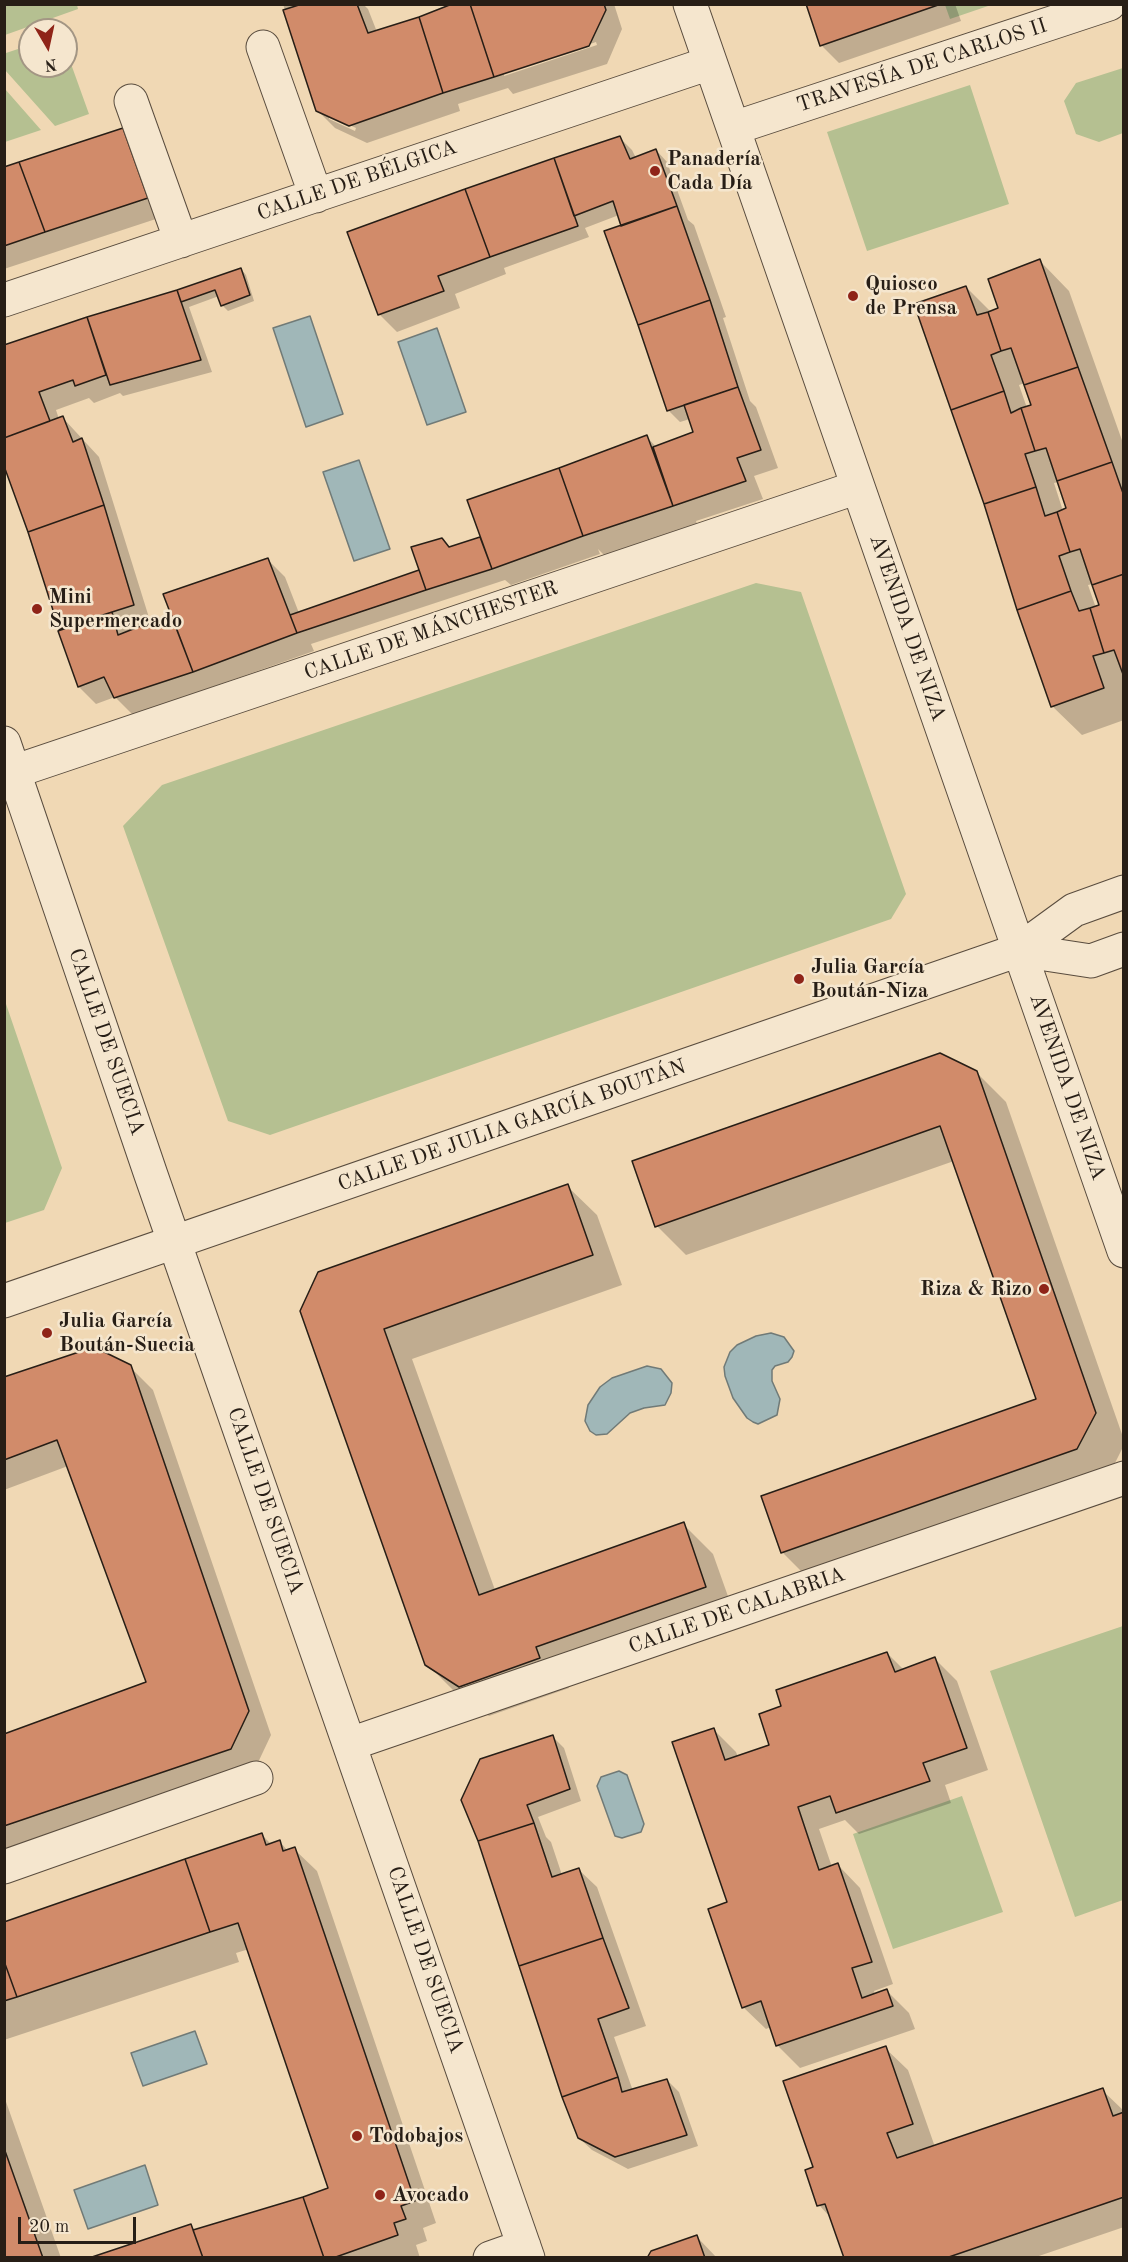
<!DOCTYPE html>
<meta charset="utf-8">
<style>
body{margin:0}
#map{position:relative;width:1128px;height:2262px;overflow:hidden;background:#f0d8b4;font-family:"Old Standard TT",serif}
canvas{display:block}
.frame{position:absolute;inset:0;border:6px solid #271e16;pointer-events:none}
.north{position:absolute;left:18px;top:18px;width:60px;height:60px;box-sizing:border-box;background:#f5e6ce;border:2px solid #a39684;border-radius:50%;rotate:171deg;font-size:16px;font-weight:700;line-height:24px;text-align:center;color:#271e16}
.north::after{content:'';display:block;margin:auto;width:21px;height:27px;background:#8f2418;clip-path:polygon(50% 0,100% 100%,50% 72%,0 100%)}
.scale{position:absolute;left:18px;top:2217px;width:118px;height:27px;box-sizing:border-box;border:3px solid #271e16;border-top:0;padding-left:8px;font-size:18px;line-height:21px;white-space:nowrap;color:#271e16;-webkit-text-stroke:4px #f5e6ce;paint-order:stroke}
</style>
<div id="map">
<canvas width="1128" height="2262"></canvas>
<div class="frame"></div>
<div class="north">N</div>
<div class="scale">20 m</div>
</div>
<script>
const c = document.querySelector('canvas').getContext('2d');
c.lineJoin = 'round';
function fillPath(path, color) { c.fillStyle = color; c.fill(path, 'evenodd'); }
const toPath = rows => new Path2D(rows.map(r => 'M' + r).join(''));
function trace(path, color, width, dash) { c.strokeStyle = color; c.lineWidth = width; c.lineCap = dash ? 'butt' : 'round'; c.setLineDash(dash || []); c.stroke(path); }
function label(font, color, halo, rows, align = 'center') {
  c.font = font + ' "Old Standard TT",serif'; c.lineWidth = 5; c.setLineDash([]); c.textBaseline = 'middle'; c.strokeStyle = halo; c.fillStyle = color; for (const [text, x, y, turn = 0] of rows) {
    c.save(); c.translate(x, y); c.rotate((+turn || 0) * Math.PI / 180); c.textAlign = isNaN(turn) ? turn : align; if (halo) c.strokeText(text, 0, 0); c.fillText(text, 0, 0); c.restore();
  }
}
fillPath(toPath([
 [4,5,77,5,78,9,5,35],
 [945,5,991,5,950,19],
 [30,45,30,66,66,66,66,50,89,114,55,126,5,70,6,53],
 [1123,68,1123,133,1099,142,1076,134,1064,101,1076,83],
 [970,85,1009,204,867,251,827,132],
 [5,89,41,130,5,142],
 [756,583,801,592,906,894,891,919,270,1135,228,1121,123,826,162,785],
 [5,1001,62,1168,44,1210,5,1223],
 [1123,1626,1123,1900,1075,1917,990,1671],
 [962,1796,1003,1912,893,1949,853,1834]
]), '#b5c091');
const water = toPath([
 [310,316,343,414,306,427,273,328,310,316],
 [437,328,466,412,427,425,398,342,437,328],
 [359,460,390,549,354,561,323,472,359,460],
 [771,1333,784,1337,794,1351,792,1357,788,1362,775,1366,772,1370,772,1381,780,1399,777,1415,758,1424,753,1422,747,1418,733,1398,725,1376,724,1367,730,1352,737,1345,756,1336,771,1333],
 [647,1366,661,1369,672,1383,671,1393,665,1405,644,1408,630,1413,607,1434,596,1435,590,1431,585,1421,588,1405,600,1387,612,1378,647,1366],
 [619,1771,627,1775,644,1824,641,1832,622,1838,615,1836,597,1786,601,1777,619,1771],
 [195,2031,207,2064,143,2086,131,2053,195,2031],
 [145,2165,158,2205,88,2229,74,2190,145,2165]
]);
fillPath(water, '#a0b7b8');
trace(water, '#707a77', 1.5);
fillPath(toPath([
 [283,4,363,4,368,9,377,32,456,4,614,4,622,29,607,64,513,94,508,88,458,104,460,111,367,143,335,128,317,110],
 [596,42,597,45,504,76,504,73],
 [329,115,356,128,355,131,329,119],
 [808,4,955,4,961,21,839,63,821,45],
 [123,130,140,147,165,216,4,269,4,168],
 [620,138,632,150,636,158,656,150,667,162,688,220,694,225,726,317,723,318,750,401,756,407,778,468,754,476,763,499,696,521,701,536,614,565,598,549,600,554,511,585,505,580,311,644,314,651,133,715,115,697,96,704,79,687,4,462,4,371,87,319,177,292,241,269,246,275,254,301,228,311,222,305,219,296,189,307,212,372,123,396,120,393,94,403,89,398,56,410,59,419,63,418,99,457,151,624,172,615,267,559,285,577,299,613,421,571,442,540,450,548,480,538,484,543,647,437,657,448,694,433,690,419,680,422,668,410,619,215,585,228,589,237,504,268,506,274,455,294,460,308,397,332,379,314],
 [1040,261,1069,291,1124,446,1124,685,1122,686,1124,720,1082,735,1052,706,966,287,991,312,1000,309],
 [1025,383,1033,406,1027,408,1019,385],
 [1058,482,1068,509,1063,511,1054,483],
 [1093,584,1101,606,1096,608,1088,585],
 [976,1072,1006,1102,1124,1440,1124,1445,1107,1479,812,1582,782,1552,1038,1400,954,1161,686,1255,657,1226],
 [567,1186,597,1215,622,1285,412,1359,495,1590,683,1524,713,1554,735,1616,565,1676,569,1688,489,1716,457,1694,427,1664,301,1311],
 [130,1367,153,1390,271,1735,254,1771,4,1856,4,1735,148,1683,68,1466,4,1490,4,1379],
 [887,1653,904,1670,935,1659,957,1681,988,1770,945,1785,951,1803,859,1834,845,1820,819,1829,832,1867,838,1865,860,1888,893,1984,874,1991,875,1995,887,1991,909,2013,915,2029,800,2068,777,2045,771,2027,766,2029,743,2007,729,1903,714,1730,736,1752,738,1757,770,1746,783,1707],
 [552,1736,564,1748,581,1801,538,1817,546,1837,551,1842,562,1875,579,1870,597,1887,646,2026,614,2037,633,2091,667,2080,679,2092,698,2146,628,2169,592,2150,579,2138,479,1840],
 [262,1835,272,1845,280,1842,288,1851,294,1849,317,1871,436,2223,423,2228,427,2241,416,2245,420,2258,93,2258,190,2225,196,2231,330,2189,249,1949,236,1953,239,1962,4,2040,4,1923],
 [885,2048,908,2070,935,2147,1102,2090,1124,2111,1124,2227,1033,2258,845,2258,832,2219,819,2205,815,2168],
 [4,2096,61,2258,4,2258],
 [697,2237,717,2258,649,2258]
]), '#0003');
const building = toPath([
 [302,4,357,4,368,33,419,17,443,93,349,126,316,111,283,10,302,4],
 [452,4,470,4,494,77,443,93,419,17,452,4],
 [470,4,604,4,606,10,589,46,494,77,470,4],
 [806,4,941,4,820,46,806,4],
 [123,128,148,198,45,232,19,162,123,128],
 [620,136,630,159,656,149,677,206,621,226,613,201,574,216,554,158,620,136],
 [554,158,578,226,490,257,465,189,554,158],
 [19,162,45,232,4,246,4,167,19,162],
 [465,189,490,257,438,276,444,291,378,315,347,232,465,189],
 [677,206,710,300,638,325,604,231,677,206],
 [1040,259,1078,367,1024,385,1011,348,1001,351,988,312,998,308,988,279,1040,259],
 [241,268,250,295,221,306,215,290,181,302,177,290,241,268],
 [966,286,977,315,988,312,1001,351,991,355,1004,391,951,410,914,304,966,286],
 [177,290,201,360,110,385,87,317,177,290],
 [710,300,738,387,667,411,638,325,710,300],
 [87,317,106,375,75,386,73,380,39,392,50,421,4,438,4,345,87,317],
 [1078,367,1112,462,1057,481,1046,448,1035,451,1021,408,1031,405,1024,385,1078,367],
 [738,387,761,450,737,458,746,481,673,506,653,447,693,432,684,405,738,387],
 [1004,391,1011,413,1021,408,1035,451,1025,454,1036,487,984,504,951,410,1004,391],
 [63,416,73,442,82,438,104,505,28,532,4,466,4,438,63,416],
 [647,435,673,506,583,536,559,468,647,435],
 [1112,462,1124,496,1124,574,1092,585,1080,549,1070,552,1057,512,1066,508,1057,481,1112,462],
 [559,468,583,536,492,569,467,500,559,468],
 [1036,487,1045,516,1057,512,1070,552,1059,556,1071,591,1017,610,984,504,1036,487],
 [104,505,134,605,59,629,28,532,104,505],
 [480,537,492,569,426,590,411,547,442,538,449,547,480,537],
 [268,558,297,633,193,672,163,594,268,558],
 [419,570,426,590,297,633,290,615,419,570],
 [1124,574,1124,677,1114,650,1104,653,1090,608,1099,605,1092,585,1124,574],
 [1071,591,1079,611,1090,608,1104,653,1093,656,1104,688,1051,707,1017,610,1071,591],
 [112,612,118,635,171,614,193,672,114,698,104,677,78,687,58,631,112,612],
 [940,1053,977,1071,1096,1413,1077,1449,781,1553,761,1496,1036,1399,940,1126,655,1227,632,1161,940,1053],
 [568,1184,593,1255,384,1329,479,1595,684,1522,706,1587,536,1647,540,1658,459,1687,425,1665,300,1311,318,1272,568,1184],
 [94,1347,131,1365,249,1711,231,1749,4,1826,4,1734,146,1682,57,1440,4,1460,4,1377,94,1347],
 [887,1652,895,1672,935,1657,967,1748,923,1763,930,1781,836,1813,830,1796,798,1807,819,1870,838,1863,872,1962,852,1968,862,1998,887,1989,893,2006,776,2046,761,2001,742,2008,708,1909,727,1902,672,1742,714,1728,725,1760,769,1745,759,1714,781,1706,776,1690,887,1652],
 [553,1735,570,1789,527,1805,534,1823,478,1841,461,1800,480,1759,553,1735],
 [534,1823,552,1877,579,1868,603,1938,519,1966,478,1841,534,1823],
 [262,1833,266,1845,280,1840,283,1851,295,1847,415,2201,401,2206,406,2219,394,2223,398,2235,333,2258,324,2258,303,2197,328,2188,238,1923,210,1932,185,1859,262,1833],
 [185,1859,210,1932,17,1997,4,1961,4,1922,185,1859],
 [603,1938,629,2008,598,2019,618,2077,562,2097,519,1966,603,1938],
 [4,1961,17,1997,4,2001,4,1961],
 [886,2046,913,2124,887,2133,897,2158,1103,2088,1113,2116,1124,2112,1124,2197,946,2258,844,2258,825,2204,817,2206,805,2170,813,2167,783,2081,886,2046],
 [618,2077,622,2092,667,2079,687,2135,615,2157,578,2138,562,2097,618,2077],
 [4,2148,43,2258,4,2258,4,2148],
 [303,2197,324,2258,203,2258,193,2230,303,2197],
 [191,2224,203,2258,89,2258,191,2224],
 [697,2235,705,2258,647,2258,651,2251,697,2235]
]);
fillPath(building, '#d18b6a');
trace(building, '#271e16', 1.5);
const minor = toPath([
 [690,4,1124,1251],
 [263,47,316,196],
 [131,101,181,241],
 [734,128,1109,4],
 [4,300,710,63],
 [4,743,151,1175,528,2258],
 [4,775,858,487],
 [1019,950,1091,961,1124,949],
 [4,1301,1019,950,1074,910,1124,892],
 [350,1744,1124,1478],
 [4,1867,256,1778],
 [490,2258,524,2246]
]);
trace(minor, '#594c3e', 35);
trace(minor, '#f5e6ce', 33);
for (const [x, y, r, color] of [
 [655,171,6,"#8f2418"],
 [853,296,6,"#8f2418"],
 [37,609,6,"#8f2418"],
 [799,979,6,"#8f2418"],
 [1044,1289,6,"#8f2418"],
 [47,1333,6,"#8f2418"],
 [357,2136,6,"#8f2418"],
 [380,2195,6,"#8f2418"]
]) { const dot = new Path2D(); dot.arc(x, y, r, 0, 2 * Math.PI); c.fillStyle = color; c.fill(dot); trace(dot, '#f5e6ce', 2); }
label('21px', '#271e16', '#f5e6ce', [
 ["TRAVESÍA DE CARLOS II",922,66,-18],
 ["CALLE DE BÉLGICA",357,181,-19],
 ["AVENIDA DE NIZA",907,628,71],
 ["CALLE DE MÁNCHESTER",431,631,-19],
 ["CALLE DE SUECIA",106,1042,71],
 ["AVENIDA DE NIZA",1067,1087,71],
 ["CALLE DE JULIA GARCÍA BOUTÁN",512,1126,-19],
 ["CALLE DE SUECIA",265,1501,71],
 ["CALLE DE CALABRIA",737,1611,-19],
 ["CALLE DE SUECIA",425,1960,71]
]);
label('bold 21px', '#271e16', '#f5e6ce', [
 ["Panadería",667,159],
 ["Cada Día",667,183],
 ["Quiosco",865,284],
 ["de Prensa",865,308],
 ["Mini",49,597],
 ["Supermercado",49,621],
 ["Julia García",811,967],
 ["Boután-Niza",811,991],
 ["Riza & Rizo",1032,1289,"right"],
 ["Julia García",59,1321],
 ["Boután-Suecia",59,1345],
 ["Todobajos",369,2136],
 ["Avocado",392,2195]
], 'left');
</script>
